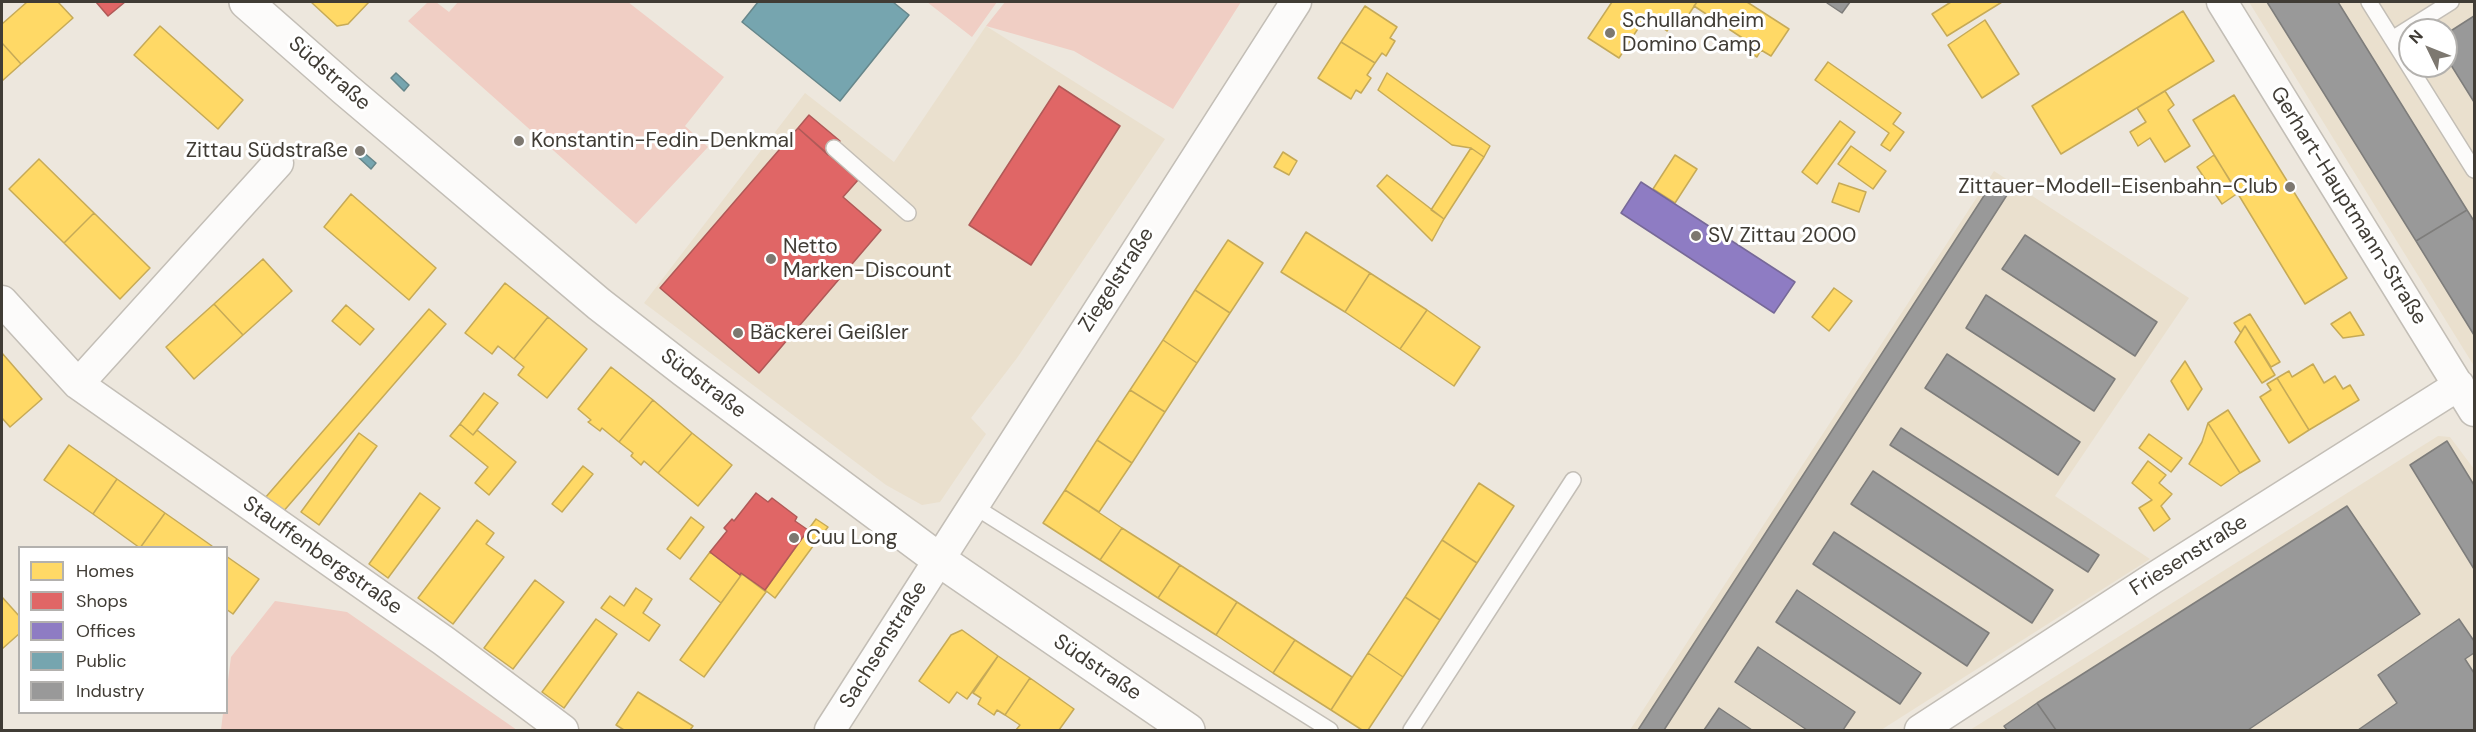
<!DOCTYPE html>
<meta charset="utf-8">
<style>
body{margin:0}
#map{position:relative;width:2476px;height:732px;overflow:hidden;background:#ede7dd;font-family:"DM Sans",sans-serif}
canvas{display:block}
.frame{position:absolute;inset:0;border:3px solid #403c35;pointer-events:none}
.legend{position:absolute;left:18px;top:546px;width:210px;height:168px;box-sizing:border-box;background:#fff;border:2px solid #b3b1ae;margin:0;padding:8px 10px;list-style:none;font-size:18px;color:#403c35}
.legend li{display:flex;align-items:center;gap:12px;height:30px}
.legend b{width:30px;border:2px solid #b3b1ae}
.north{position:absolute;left:2398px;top:18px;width:60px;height:60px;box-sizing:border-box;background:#fff;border:2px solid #b3b1ae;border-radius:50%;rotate:313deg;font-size:16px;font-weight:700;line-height:24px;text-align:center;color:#403c35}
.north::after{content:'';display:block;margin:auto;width:21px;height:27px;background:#7d7870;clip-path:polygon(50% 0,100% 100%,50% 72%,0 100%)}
</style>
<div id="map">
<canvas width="2476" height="732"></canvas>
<div class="frame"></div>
<ul class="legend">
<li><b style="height:16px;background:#ffd966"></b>Homes</li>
<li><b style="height:16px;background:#e06666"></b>Shops</li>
<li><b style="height:16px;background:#8e7cc3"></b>Offices</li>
<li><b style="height:16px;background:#76a5af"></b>Public</li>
<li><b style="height:16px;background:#999"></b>Industry</li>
</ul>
<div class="north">N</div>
</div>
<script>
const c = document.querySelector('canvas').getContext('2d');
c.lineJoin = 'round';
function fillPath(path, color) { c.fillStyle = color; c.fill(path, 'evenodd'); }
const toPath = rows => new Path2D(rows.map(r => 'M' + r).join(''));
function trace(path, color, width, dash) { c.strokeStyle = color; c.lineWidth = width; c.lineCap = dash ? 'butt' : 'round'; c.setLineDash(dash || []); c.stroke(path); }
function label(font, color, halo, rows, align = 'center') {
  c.font = font + ' "DM Sans",sans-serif'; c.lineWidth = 6; c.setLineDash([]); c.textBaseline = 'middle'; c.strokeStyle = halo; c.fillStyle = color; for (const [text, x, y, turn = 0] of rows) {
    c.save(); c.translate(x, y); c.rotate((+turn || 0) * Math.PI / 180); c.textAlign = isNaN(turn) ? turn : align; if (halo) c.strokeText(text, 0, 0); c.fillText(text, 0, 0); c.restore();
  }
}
fillPath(toPath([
 [2249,2,2474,2,2474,366],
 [2410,30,2446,30,2446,66,2410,66],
 [986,26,1165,139,1017,358,971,418,986,434,940,502,922,505,886,485,644,303,805,93,894,162],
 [1994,171,2189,298,2055,496,2150,559,1881,730,1630,730],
 [2438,436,2450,437,2474,469,2474,730,1970,730]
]), '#eae0ce');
fillPath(toPath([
 [428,2,436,2,449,12,458,2,628,2,724,77,685,126,708,147,636,224,408,21],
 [927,2,997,2,972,37],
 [1005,2,1241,2,1173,109,1074,51,986,26],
 [275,601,347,612,517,730,221,730,223,713,226,712,227,688,231,657]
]), '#f0cec4');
const homes = toPath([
 [27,2,58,2,73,18,21,64,2,43,2,24,27,2],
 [311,2,369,2,348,24,337,26,311,2],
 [1612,2,1697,2,1685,20,1677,14,1667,31,1655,23,1648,28,1639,27,1619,58,1588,38,1612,2],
 [1697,2,1747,2,1789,29,1771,56,1761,50,1757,57,1740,46,1744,39,1694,6,1697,2],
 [1951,2,2002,2,1947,36,1932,14,1951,2],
 [1365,6,1397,27,1390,38,1395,41,1386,56,1382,53,1375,63,1341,42,1365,6],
 [2183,11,2214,61,2061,154,2032,106,2183,11],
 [1985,20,2019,74,1982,98,1948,45,1985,20],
 [160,26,243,100,218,129,134,55,160,26],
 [1341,42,1375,63,1367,75,1371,78,1361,93,1356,90,1351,99,1318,78,1341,42],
 [2,43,21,64,2,81,2,43],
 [1828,62,1901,113,1893,124,1904,132,1890,151,1881,145,1889,133,1815,80,1828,62],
 [1387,73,1490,146,1484,157,1471,148,1452,145,1378,90,1387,73],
 [2165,91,2174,105,2168,110,2190,146,2165,162,2150,138,2138,146,2130,132,2146,122,2137,108,2165,91],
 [2234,95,2347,278,2305,304,2193,120,2234,95],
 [1840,121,1855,132,1817,184,1802,172,1840,121],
 [1851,146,1886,171,1873,189,1838,164,1851,146],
 [1471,148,1484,157,1444,219,1431,210,1471,148],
 [1283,152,1297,161,1289,175,1274,167,1283,152],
 [1675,155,1697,169,1675,203,1653,189,1675,155],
 [2214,155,2238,193,2222,204,2197,167,2214,155],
 [39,159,94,213,64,243,9,189,39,159],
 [1387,175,1444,219,1432,241,1377,186,1387,175],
 [1839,183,1866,192,1859,212,1832,202,1839,183],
 [351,194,436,268,409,300,324,227,351,194],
 [94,213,150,268,120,299,64,243,94,213],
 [1306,232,1370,273,1345,312,1281,272,1306,232],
 [1228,240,1263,263,1230,313,1195,290,1228,240],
 [263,259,292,291,243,335,214,304,263,259],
 [1370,273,1427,310,1400,349,1345,312,1370,273],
 [505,283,548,317,514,359,498,346,492,354,465,333,505,283],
 [1834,288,1852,301,1829,331,1812,317,1834,288],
 [1195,290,1230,313,1197,363,1163,340,1195,290],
 [214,304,243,335,194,379,166,347,214,304],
 [346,305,374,329,360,345,332,321,346,305],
 [429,309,446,324,282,513,265,498,429,309],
 [1427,310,1480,347,1454,386,1400,349,1427,310],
 [2350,312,2364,335,2343,338,2331,324,2350,312],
 [2250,314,2280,362,2271,367,2245,326,2241,333,2234,323,2250,314],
 [548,317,587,349,547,398,518,375,524,367,514,359,548,317],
 [2245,326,2275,375,2262,383,2235,342,2245,326],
 [1163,340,1197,363,1165,412,1130,390,1163,340],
 [2,353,42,399,10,427,2,418,2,353],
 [2185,361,2202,389,2188,410,2171,381,2185,361],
 [2313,364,2324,383,2335,376,2343,389,2350,385,2359,400,2309,430,2277,378,2289,371,2292,377,2313,364],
 [611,367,653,400,619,442,602,428,600,431,588,422,591,420,578,409,611,367],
 [2277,378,2309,430,2289,443,2260,397,2271,390,2267,384,2277,378],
 [1130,390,1165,412,1132,463,1097,440,1130,390],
 [484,393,498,403,473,435,460,424,484,393],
 [653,400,692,433,658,473,644,461,641,465,631,456,633,453,619,442,653,400],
 [2228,410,2260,461,2240,473,2208,423,2228,410],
 [2208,423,2240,473,2221,486,2189,464,2202,442,2208,423],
 [460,424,473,435,477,430,516,462,489,495,475,483,488,467,450,436,460,424],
 [359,433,377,446,319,525,301,512,359,433],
 [692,433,732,465,698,506,658,473,692,433],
 [2149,434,2182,458,2171,472,2139,448,2149,434],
 [1097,440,1132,463,1099,512,1065,490,1097,440],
 [69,445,117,479,93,514,44,480,69,445],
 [2148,461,2166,475,2159,483,2172,494,2161,506,2170,519,2154,531,2139,508,2152,500,2132,483,2148,461],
 [583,466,593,474,562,512,552,504,583,466],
 [117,479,165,513,140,548,93,514,117,479],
 [1479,483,1514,506,1477,563,1442,540,1479,483],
 [1065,490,1122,528,1100,560,1043,523,1065,490],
 [420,493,440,508,388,578,369,564,420,493],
 [165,513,212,546,211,548,140,548,165,513],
 [691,517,704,527,680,559,667,549,691,517],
 [816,519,828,527,816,542,805,534,816,519],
 [477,520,494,533,486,544,504,557,453,624,418,598,477,520],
 [1122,528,1180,565,1158,598,1100,560,1122,528],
 [805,534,816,542,775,598,765,590,805,534],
 [1442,540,1477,563,1440,620,1405,597,1442,540],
 [710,552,740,575,742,574,721,603,690,579,710,552],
 [226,556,259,579,233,614,226,609,226,556],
 [1180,565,1237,602,1216,635,1158,598,1180,565],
 [742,574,766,592,704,677,680,660,742,574],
 [535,580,564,602,513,669,484,648,535,580],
 [636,588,652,599,643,613,660,625,649,641,601,608,610,596,624,606,636,588],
 [2,597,20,617,20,633,2,649,2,597],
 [1405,597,1440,620,1403,677,1368,653,1405,597],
 [1237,602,1295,640,1273,673,1216,635,1237,602],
 [596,619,617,634,564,708,542,692,596,619],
 [962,630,998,656,967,699,957,692,949,703,919,681,951,635,962,630],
 [1295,640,1352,677,1331,710,1273,673,1295,640],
 [1368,653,1403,677,1368,730,1362,730,1331,710,1368,653],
 [998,656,1030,678,1005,715,997,710,994,715,978,704,981,698,973,693,998,656],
 [1030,678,1074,709,1059,730,1016,730,1020,725,1005,715,1030,678],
 [638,692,693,726,690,730,624,730,616,725,638,692]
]);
fillPath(homes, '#ffd966');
trace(homes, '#c6aa57', 1.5);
const shops = toPath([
 [96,2,125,2,108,16,96,2],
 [1059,86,1120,126,1031,265,969,225,1059,86],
 [809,115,840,141,828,155,798,128,809,115],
 [798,128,858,180,843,197,881,230,759,373,660,288,798,128],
 [756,493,768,502,772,498,797,517,795,521,808,530,765,590,741,573,740,575,710,552,727,531,724,528,732,519,734,521,756,493]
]);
fillPath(shops, '#e06666');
trace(shops, '#b05957', 1.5);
const offices = toPath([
 [1641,182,1795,282,1774,313,1621,213,1641,182]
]);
fillPath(offices, '#8e7cc3');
trace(offices, '#776998', 1.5);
const public = toPath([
 [758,2,893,2,909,15,840,101,742,22,758,2],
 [396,73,409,85,404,91,391,78,396,73],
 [362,151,376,163,371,169,357,156,362,151]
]);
fillPath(public, '#76a5af');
trace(public, '#66868a', 1.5);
const industry = toPath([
 [1828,2,1850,2,1842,13,1827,3,1828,2],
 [2267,2,2338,2,2467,210,2416,241,2267,2],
 [2474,16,2474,102,2446,57,2446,34,2474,16],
 [1991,185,2007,195,1664,730,1638,730,1991,185],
 [2467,210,2474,221,2474,335,2416,241,2467,210],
 [2025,235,2157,322,2135,356,2002,269,2025,235],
 [1986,295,2115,379,2094,411,1966,328,1986,295],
 [1947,354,2080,442,2058,475,1925,388,1947,354],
 [1901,428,2099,555,2088,572,1890,445,1901,428],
 [2447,441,2474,485,2474,569,2410,465,2447,441],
 [1873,471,2053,590,2032,623,1851,504,1873,471],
 [2347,506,2420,614,2248,730,2056,730,2037,703,2347,506],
 [1834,532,1989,633,1967,666,1813,564,1834,532],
 [1797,590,1921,673,1900,704,1776,622,1797,590],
 [2459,619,2474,641,2474,653,2465,659,2474,673,2474,730,2358,730,2397,703,2378,675,2459,619],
 [1758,647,1855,712,1843,730,1807,730,1735,682,1758,647],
 [2037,703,2056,730,2007,730,2004,726,2037,703],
 [1719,708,1752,730,1704,730,1719,708]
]);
fillPath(industry, '#999');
trace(industry, '#7e7d7b', 1.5);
const service = toPath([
 [2369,2,2474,170],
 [2392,39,2451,2],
 [834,148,908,213],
 [972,505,1330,730],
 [1411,730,1573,480]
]);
const minor = toPath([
 [2222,2,2474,411],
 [2,301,78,384,444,641,563,730],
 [78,384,278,163],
 [830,730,1296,2],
 [1920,730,2152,579,2459,385]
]);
const secondary = toPath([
 [246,2,345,89,599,304,684,370,938,559,1188,730]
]);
trace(service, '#c3beb6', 18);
trace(minor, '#c3beb6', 33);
trace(secondary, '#c3beb6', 36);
trace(service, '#fcfbfa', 15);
trace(minor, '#fcfbfa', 30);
trace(secondary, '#fcfbfa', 33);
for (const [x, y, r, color] of [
 [1610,33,6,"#7d7870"],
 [519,141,6,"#7d7870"],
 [360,151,6,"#7d7870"],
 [2290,187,6,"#7d7870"],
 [1696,236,6,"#7d7870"],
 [771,259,6,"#7d7870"],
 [738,333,6,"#7d7870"],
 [794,538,6,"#7d7870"]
]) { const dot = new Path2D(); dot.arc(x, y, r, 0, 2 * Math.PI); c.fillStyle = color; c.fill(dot); trace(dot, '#fff', 2); }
label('21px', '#403c35', '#fff', [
 ["Schullandheim",1622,21],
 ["Domino Camp",1622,45],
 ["Konstantin-Fedin-Denkmal",531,141],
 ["Zittau Südstraße",348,151,"right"],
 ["Zittauer-Modell-Eisenbahn-Club",2278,187,"right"],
 ["SV Zittau 2000",1708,236],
 ["Netto",783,247],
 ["Marken-Discount",783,271],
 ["Bäckerei Geißler",750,333],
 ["Cuu Long",806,538]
], 'left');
label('21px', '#403c35', '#fff', [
 ["Südstraße",329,74,41],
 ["Gerhart-Hauptmann-Straße",2348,206,58],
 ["Ziegelstraße",1117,280,-57],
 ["Südstraße",703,384,37],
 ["Stauffenbergstraße",322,556,35],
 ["Friesenstraße",2189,556,-32],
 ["Sachsenstraße",884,645,-58],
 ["Südstraße",1097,668,34]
]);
</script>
